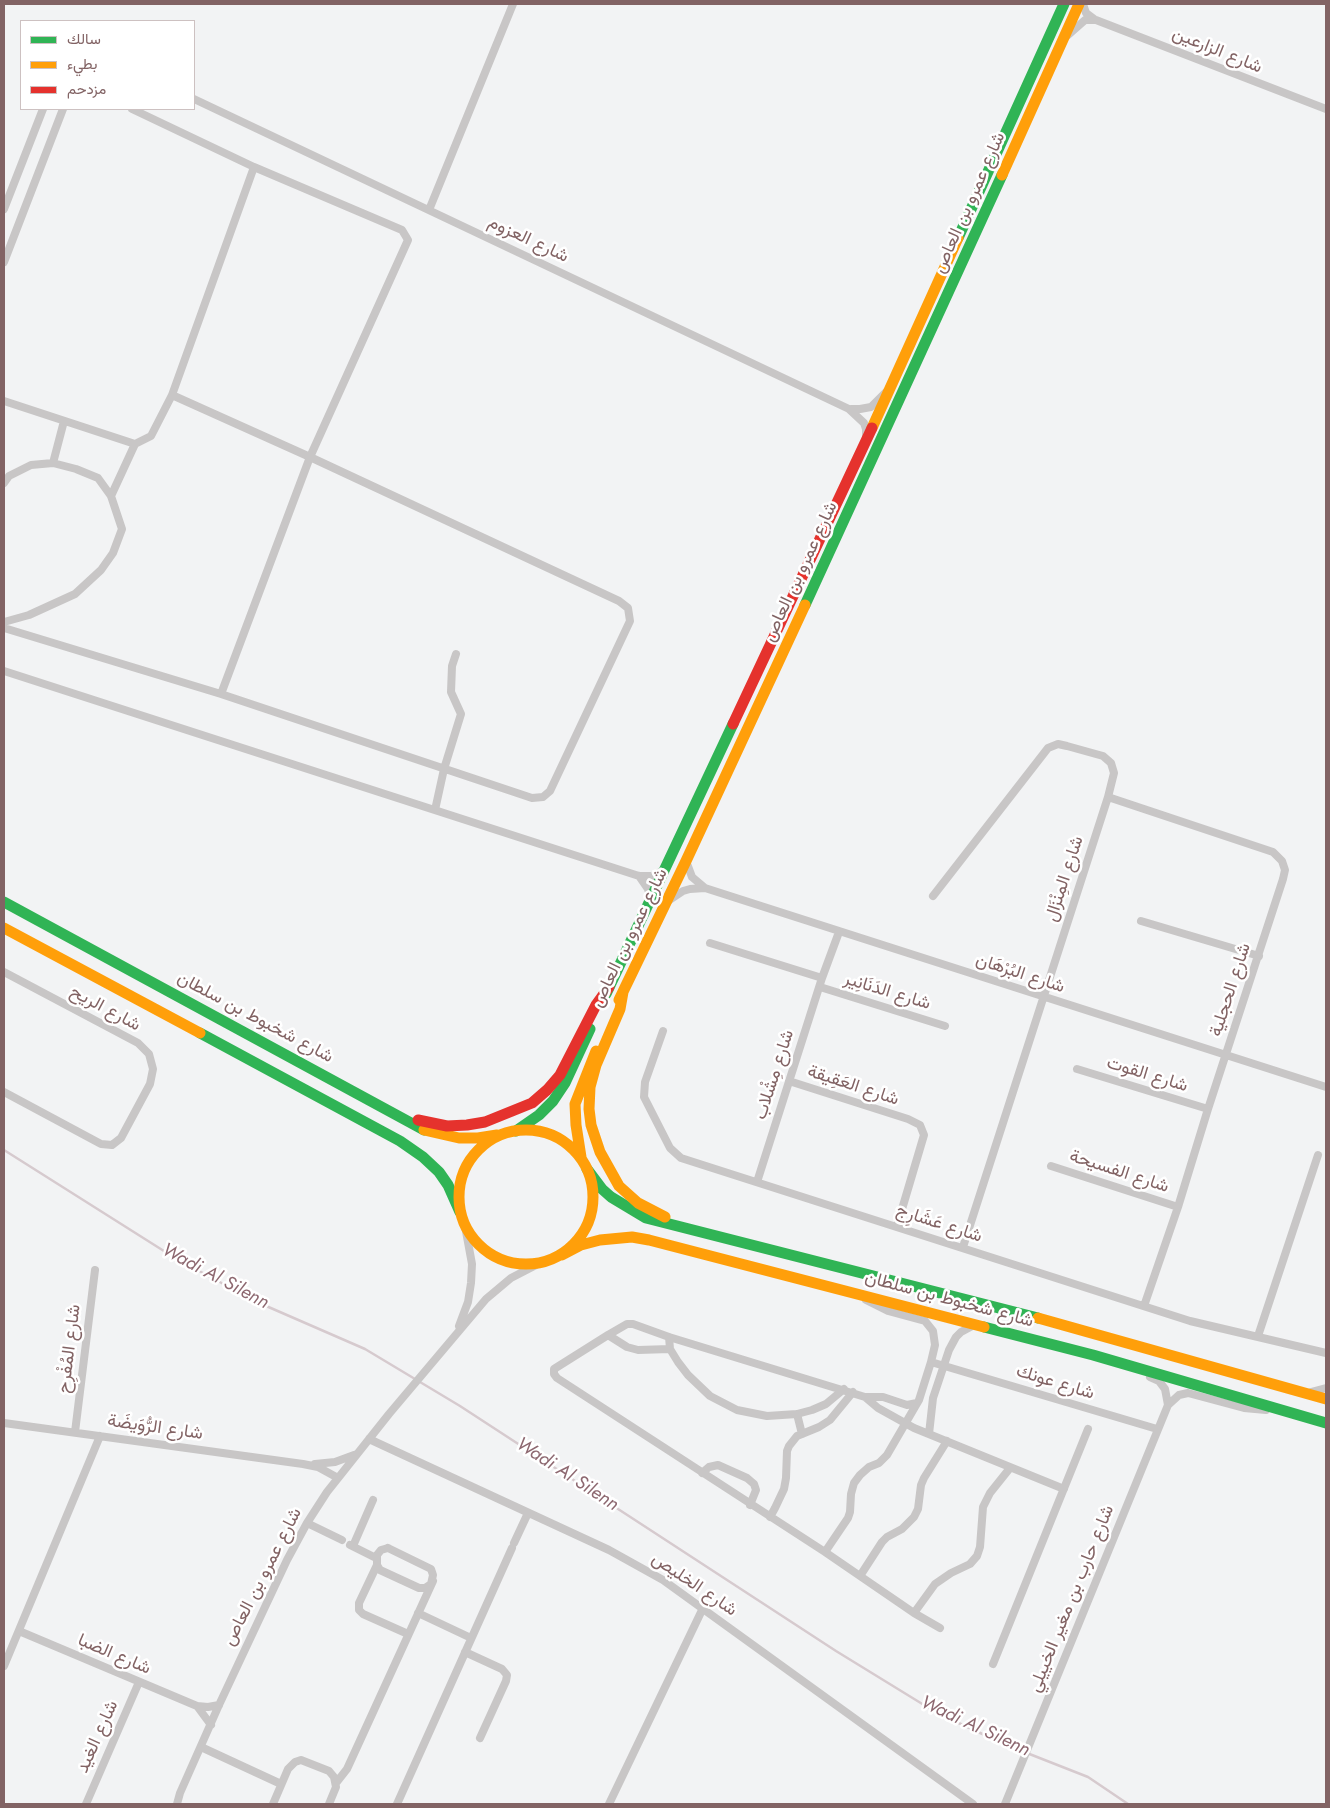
<!DOCTYPE html>
<meta charset="utf-8">
<style>
body{margin:0}
#map{position:relative;width:1330px;height:1808px;overflow:hidden;background:#f2f3f4;font-family:Jost,Vazirmatn,sans-serif}
canvas{display:block}
.frame{position:absolute;inset:0;border:5px solid #826364;pointer-events:none}
.legend{position:absolute;left:20px;top:20px;width:175px;height:90px;box-sizing:border-box;background:#fff;border:1px solid #cdc1c1;margin:0;padding:6px 9px;list-style:none;font-size:15px;color:#826364}
.legend li{display:flex;align-items:center;gap:10px;height:25px}
.legend b{width:25px;border:1px solid #cdc1c1}
</style>
<div id="map">
<canvas width="1330" height="1808"></canvas>
<div class="frame"></div>
<ul class="legend">
<li><b style="height:6px;background:#30b455"></b>سالك</li>
<li><b style="height:6px;background:#ff9f0a"></b>بطيء</li>
<li><b style="height:6px;background:#e5322d"></b>مزدحم</li>
</ul>
</div>
<script>
const c = document.querySelector('canvas').getContext('2d');
c.lineJoin = 'round';
const toPath = rows => new Path2D(rows.map(r => 'M' + r).join(''));
function trace(path, color, width, dash) { c.strokeStyle = color; c.lineWidth = width; c.lineCap = dash ? 'butt' : 'round'; c.setLineDash(dash || []); c.stroke(path); }
function label(font, color, halo, rows, align = 'center') {
  c.font = font + ' Jost,Vazirmatn,sans-serif'; c.lineWidth = 5; c.setLineDash([]); c.textBaseline = 'middle'; c.strokeStyle = halo; c.fillStyle = color; for (const [text, x, y, turn = 0] of rows) {
    c.save(); c.translate(x, y); c.rotate((+turn || 0) * Math.PI / 180); c.textAlign = isNaN(turn) ? turn : align; if (halo) c.strokeText(text, 0, 0); c.fillText(text, 0, 0); c.restore();
  }
}
trace(toPath([
 [4,1150,175,1258,257,1302,365,1349,460,1406,836,1651,937,1713,1004,1744,1088,1777,1128,1804]
]), '#d6cace', 2.5);
trace(toPath([
 [1083,4,1086,13,1094,19],
 [1068,35,1085,20,1096,20,1326,109],
 [194,99,849,409,864,423,866,429,866,437],
 [132,109,254,167,402,230,408,240,310,457,221,694],
 [4,209,43,109],
 [429,210,513,4],
 [4,262,63,109],
 [4,401,135,444,151,436,172,395,254,167],
 [851,409,860,409,871,407,886,392],
 [53,463,64,421],
 [4,483,9,476,31,465,53,463,76,469,98,478,111,496,122,529,113,553,101,570,75,594,29,615,4,622],
 [111,496,135,444],
 [4,628,221,694,532,798,543,797,550,791,630,621,628,608,619,601,310,457,172,395],
 [4,671,639,876,652,876,665,870],
 [1108,797,1273,852,1282,861,1285,870,1283,879,1208,1109,1178,1207,1144,1306],
 [435,810,444,769,461,714,451,692,452,666,456,654],
 [686,861,692,877,705,888],
 [639,876,648,889,651,900],
 [933,896,1048,748,1058,744,1067,746,1103,756,1111,763,1114,773,1108,797,963,1247],
 [668,901,683,891,690,889,705,888,1326,1087],
 [1141,921,1259,956],
 [710,943,822,978],
 [4,972,138,1043,149,1054,153,1069,150,1084,121,1138,112,1145,101,1144,4,1092],
 [820,987,945,1026],
 [663,1031,645,1082,644,1097,670,1148,681,1158,1190,1321,1326,1353],
 [1077,1069,1208,1109],
 [789,1081,908,1119,920,1125,924,1135,897,1226],
 [1051,1166,1178,1207],
 [757,1182,822,978,839,932],
 [459,1326,468,1302,471,1283,472,1264,465,1226],
 [608,1335,627,1347,638,1350,670,1349],
 [1258,1336,1318,1155],
 [669,1337,670,1349,678,1362,688,1375,710,1396,737,1410,767,1416,797,1414,812,1410,826,1404,844,1389],
 [931,1362,1157,1429],
 [1150,1377,1159,1381,1165,1389,1168,1405],
 [1311,1392,1326,1388],
 [865,1397,883,1397,907,1405,917,1403],
 [797,1414,802,1434],
 [4,1423,303,1464,318,1467,338,1478],
 [75,1432,95,1270],
 [929,1434,933,1398,949,1350,956,1337,961,1332,974,1325],
 [369,1439,609,1550,663,1580,973,1804],
 [315,1464,335,1462,354,1455],
 [702,1473,709,1467,718,1465,747,1478,754,1484,756,1490,750,1505],
 [770,1517,775,1508,784,1489,786,1478,787,1451,789,1446,797,1436,819,1427,830,1420,853,1392],
 [307,1523,342,1540],
 [514,1543,528,1513],
 [350,1545,376,1558],
 [353,1546,373,1500],
 [388,1548,431,1569,433,1575,431,1584,425,1588,419,1588,380,1570,377,1565,377,1555,381,1550,388,1548],
 [825,1552,848,1518,850,1512,851,1494,854,1483,860,1475,869,1467,879,1463,887,1455,919,1400,931,1362,935,1345,933,1331,925,1321,888,1311,866,1300],
 [377,1565,359,1603,359,1610,363,1614,408,1634],
 [860,1576,882,1542,887,1537,902,1529,914,1517,918,1509,921,1485,924,1478,947,1441],
 [418,1613,471,1638],
 [914,1613,935,1584,951,1573,970,1564,977,1556,980,1547,983,1507,990,1493,1010,1468],
 [940,1628,914,1613,825,1552,557,1378,554,1374,554,1369,608,1335,627,1324,633,1324,669,1337,865,1397,878,1408,914,1428,1064,1489],
 [19,1631,197,1706,208,1707,219,1705],
 [465,1652,502,1669,507,1675,506,1681,480,1738],
 [993,1664,1088,1429],
 [4,1666,100,1436],
 [197,1706,211,1725],
 [201,1747,281,1784],
 [336,1783,347,1769,433,1581],
 [86,1804,139,1682],
 [177,1804,180,1793,219,1705,287,1560,307,1523,327,1492,389,1414,486,1299,511,1278,540,1263],
 [273,1804,288,1769,295,1762,301,1760,329,1771,334,1777,336,1787,329,1804],
 [397,1804,512,1548],
 [609,1804,703,1608],
 [1005,1804,1168,1405,1179,1395,1188,1393,1244,1408,1266,1410]
]), '#c8c6c6', 8);
trace(toPath([
 [958,238,1064,4],
 [805,605,1002,175],
 [4,902,424,1130],
 [606,994,733,724],
 [200,1033,400,1141,423,1157,439,1172,448,1185,460,1212],
 [516,1131,539,1115,553,1101,565,1083,590,1029],
 [587,1169,602,1189,611,1197,646,1218,1038,1318],
 [984,1327,1093,1355,1326,1423]
]), '#30b455', 11);
trace(toPath([
 [1002,175,1079,4],
 [872,428,958,238],
 [4,928,200,1033],
 [623,992,620,1009,596,1065,590,1087,589,1109,591,1125,600,1152,619,1186,638,1203,665,1217],
 [619,1000,686,861,805,605],
 '459 1197a67 67 0 1 1 134 0a67 67 0 1 1-134 0Z',
 [424,1130,459,1138,478,1138,497,1135],
 [581,1157,576,1125,575,1104,596,1051],
 [562,1255,581,1245,600,1240,632,1237,649,1240,984,1327],
 [1038,1318,1326,1399]
]), '#ff9f0a', 11);
trace(toPath([
 [733,724,872,428],
 [418,1120,447,1126,467,1125,485,1122,532,1103,547,1090,560,1075,596,1005,609,987]
]), '#e5322d', 11);
label('18px', '#826364', '#fff', [
 ["شارع الزارعين",1217,51,22],
 ["شارع عمرو بن العاص",970,203,-66],
 ["شارع العزوم",528,240,25],
 ["شارع عمرو بن العاص",801,572,-65],
 ["شارع المِنْزَال",1065,879,-72],
 ["شارع عمرو بن العاص",630,938,-64],
 ["شارع البُرْهَان",1020,974,18],
 ["شارع الحجلية",1231,990,-72],
 ["شارع الدَنَانِير",887,992,17],
 ["شارع الريح",105,1009,28],
 ["شارع شخبوط بن سلطان",255,1018,28],
 ["شارع مِشْلاب",775,1075,-72],
 ["شارع القوت",1147,1075,17],
 ["شارع العَقِيقة",853,1086,18],
 ["شارع الفسيحة",1119,1172,18],
 ["شارع عَشَارِج",939,1224,18],
 ["شارع شخبوط بن سلطان",949,1300,15],
 ["شارع المُفْرِح",70,1349,-83],
 ["شارع عونك",1055,1383,17],
 ["شارع الرُّوَيضَة",155,1428,8],
 ["شارع عمرو بن العاص",263,1577,-63],
 ["شارع الخليص",694,1585,34],
 ["شارع حارب بن مغير الخييلي",1072,1599,-68],
 ["شارع الضبا",114,1655,23],
 ["شارع الغيد",98,1737,-66]
]);
label('italic 19px', '#8d6870', '#fff', [
 ["Wadi Al Silenn",215,1277,28],
 ["Wadi Al Silenn",567,1475,33],
 ["Wadi Al Silenn",975,1727,25]
]);
</script>
